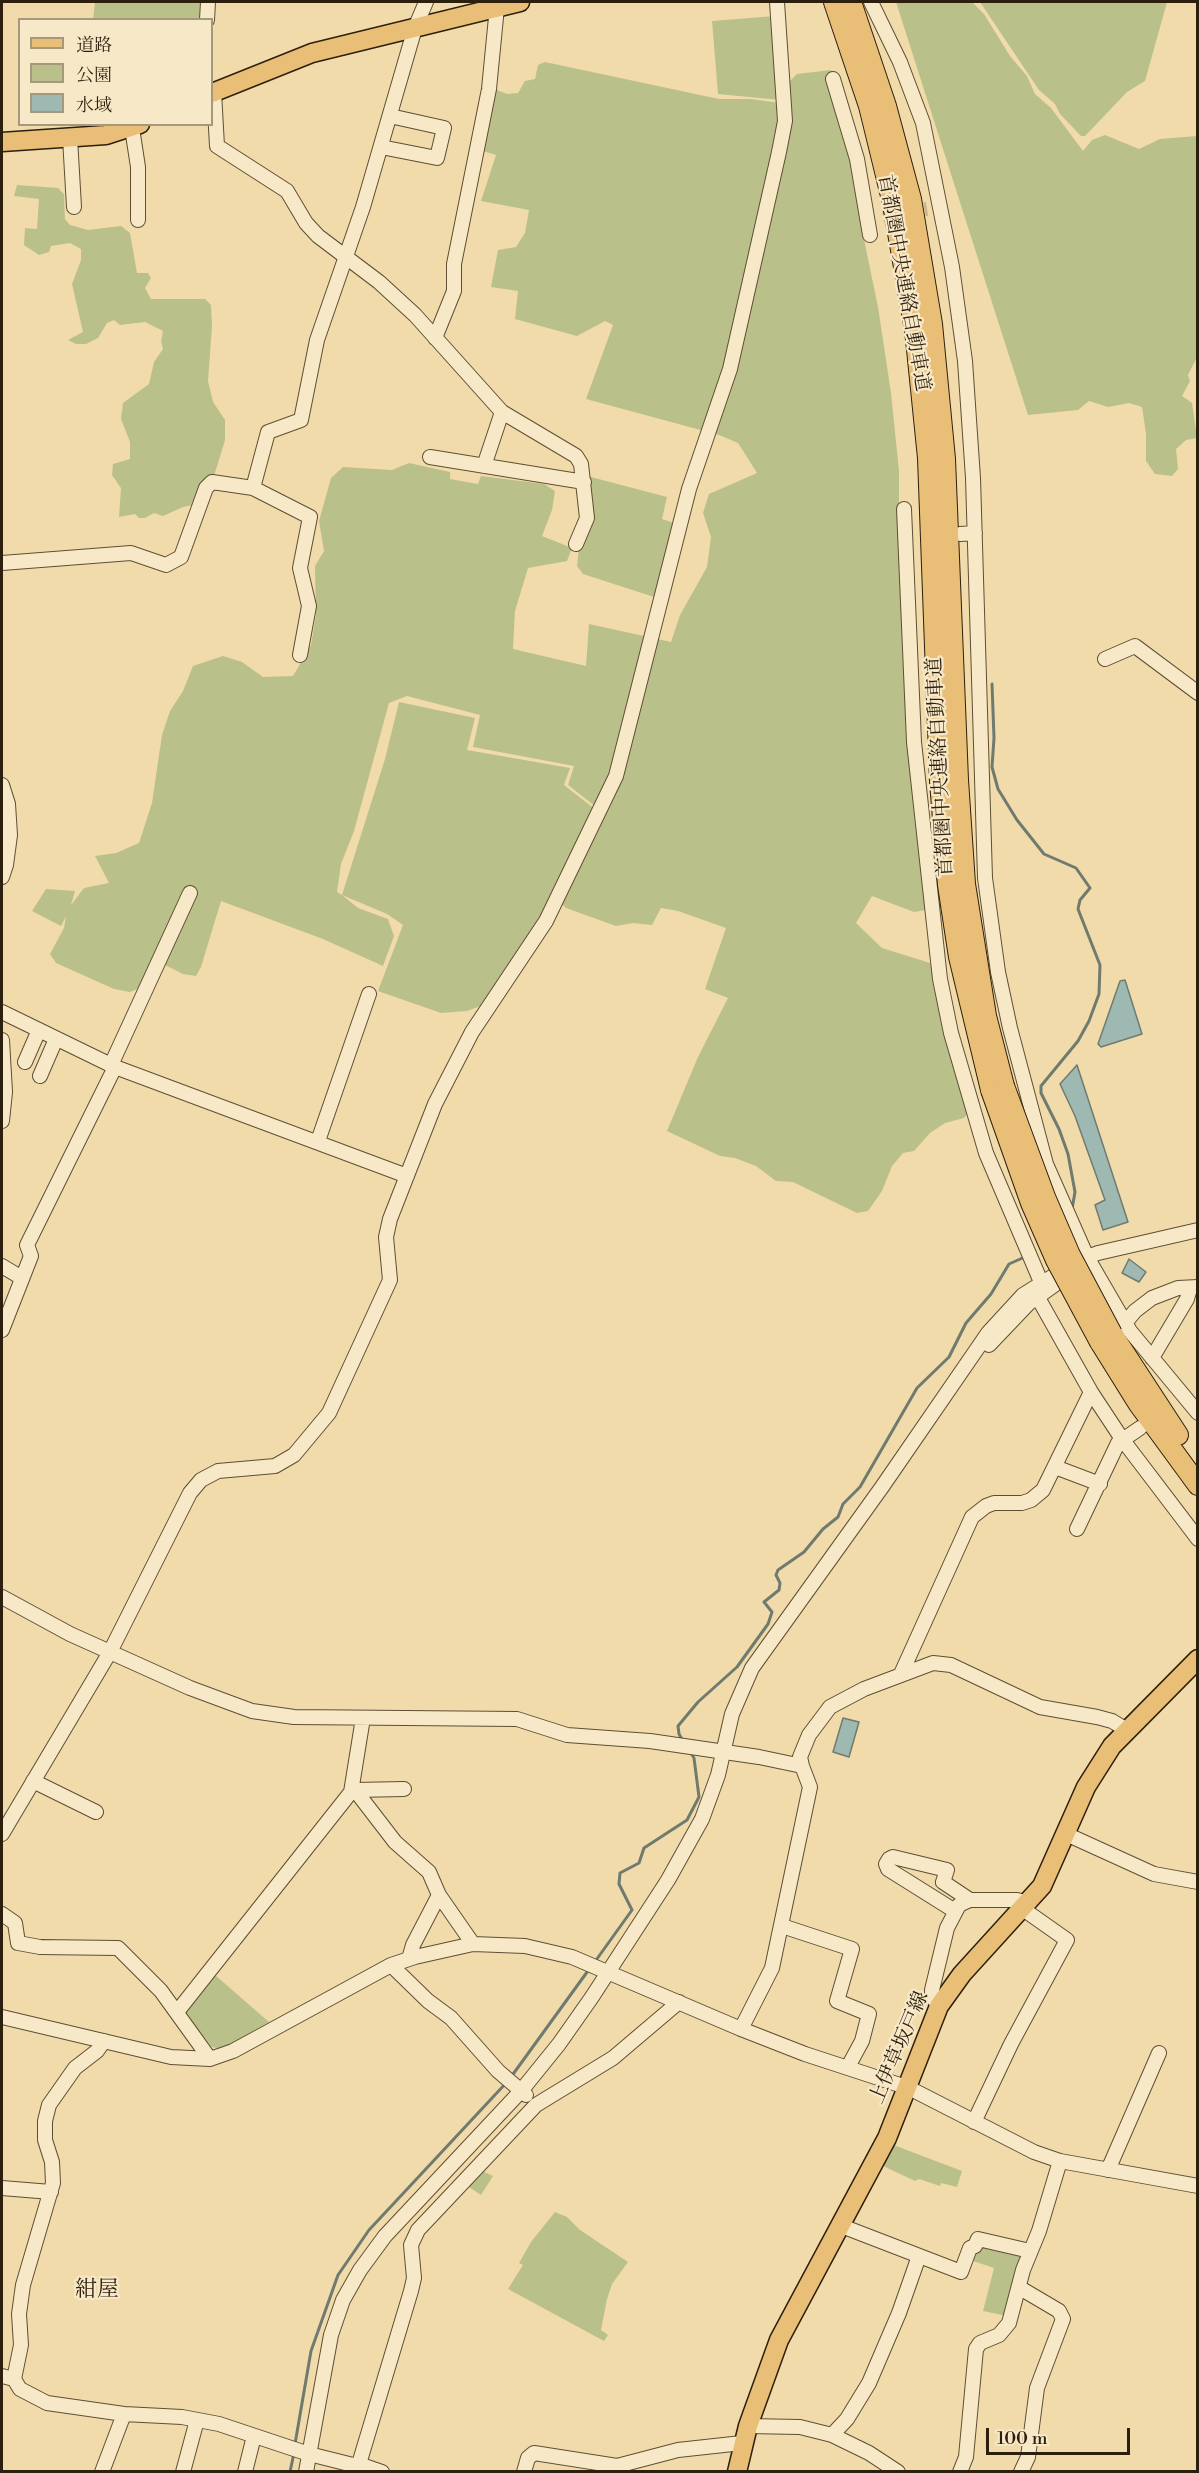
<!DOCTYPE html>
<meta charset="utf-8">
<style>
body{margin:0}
#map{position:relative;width:1199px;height:2473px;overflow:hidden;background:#f2dbab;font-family:"Libre Bodoni","Noto Serif JP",serif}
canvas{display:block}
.frame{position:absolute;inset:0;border:3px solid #2d1f0d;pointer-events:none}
.legend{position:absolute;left:18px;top:18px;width:195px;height:108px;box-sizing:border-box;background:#f7e8c8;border:2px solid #a6987d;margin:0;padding:8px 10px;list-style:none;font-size:18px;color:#2d1f0d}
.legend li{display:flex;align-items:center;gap:12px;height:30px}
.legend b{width:30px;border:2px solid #a6987d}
.scale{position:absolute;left:986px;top:2428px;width:144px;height:27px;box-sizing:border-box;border:3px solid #2d1f0d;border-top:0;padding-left:8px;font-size:18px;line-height:21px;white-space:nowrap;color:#2d1f0d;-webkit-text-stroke:4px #f7e8c8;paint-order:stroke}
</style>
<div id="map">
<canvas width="1199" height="2473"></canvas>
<div class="frame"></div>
<ul class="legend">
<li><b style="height:8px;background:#e9be76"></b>道路</li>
<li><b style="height:16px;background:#bac089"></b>公園</li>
<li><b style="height:16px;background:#9db9b2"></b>水域</li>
</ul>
<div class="scale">100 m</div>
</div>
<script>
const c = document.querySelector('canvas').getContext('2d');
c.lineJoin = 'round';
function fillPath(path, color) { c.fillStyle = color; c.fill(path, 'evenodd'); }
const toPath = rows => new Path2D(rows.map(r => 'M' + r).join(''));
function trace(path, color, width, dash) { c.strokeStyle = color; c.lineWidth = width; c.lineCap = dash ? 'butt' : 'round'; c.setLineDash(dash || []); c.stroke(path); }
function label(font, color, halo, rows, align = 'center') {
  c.font = font + ' "Libre Bodoni","Noto Serif JP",serif'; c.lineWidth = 4.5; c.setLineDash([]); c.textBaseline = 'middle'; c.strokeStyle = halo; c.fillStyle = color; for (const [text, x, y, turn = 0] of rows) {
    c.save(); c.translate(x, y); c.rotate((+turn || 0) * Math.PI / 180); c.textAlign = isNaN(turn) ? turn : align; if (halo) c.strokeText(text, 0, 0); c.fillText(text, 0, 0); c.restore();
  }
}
fillPath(toPath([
 [95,2,203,2,202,19,93,20],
 [896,2,972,2,984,14,1010,56,1027,76,1035,94,1051,108,1083,151,1092,140,1105,135,1139,149,1160,139,1197,136,1197,357,1188,375,1190,381,1182,396,1192,403,1197,438,1186,440,1176,449,1178,469,1172,476,1155,474,1146,461,1146,434,1142,407,1129,403,1108,407,1089,401,1078,410,1028,415],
 [980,2,1167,2,1145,81,1127,92,1085,136,1081,136,1060,114,1055,104,1039,90],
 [775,16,780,100,718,94,712,21],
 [545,62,719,99,751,99,787,104,788,83,797,74,831,70,857,178,861,225,878,307,891,393,899,471,899,534,926,910,914,912,872,896,856,923,882,948,930,963,968,1113,964,1118,945,1123,930,1133,914,1151,903,1153,892,1166,882,1191,868,1211,857,1213,793,1182,776,1181,756,1166,735,1158,720,1156,667,1131,698,1057,728,998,705,989,726,928,678,911,661,908,652,925,633,923,616,926,566,908,561,903,604,813,568,785,574,766,473,747,480,715,407,696,389,703,354,831,341,864,337,892,342,895,385,759,399,702,475,718,467,750,570,768,564,785,596,810,547,910,486,1004,467,1011,441,1013,378,991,403,925,387,914,342,895,358,908,388,919,394,936,383,966,323,939,221,901,201,967,196,976,183,974,163,964,150,969,137,989,130,992,114,989,56,963,50,954,64,928,66,916,61,926,32,911,46,889,75,891,71,905,84,888,109,883,95,856,116,853,139,843,152,803,162,735,170,711,183,691,193,666,223,656,242,662,263,677,293,676,311,645,316,615,315,566,324,551,319,521,331,478,343,467,392,470,409,463,450,472,450,479,478,484,481,476,544,484,555,491,552,510,542,536,572,548,567,561,528,568,515,611,513,649,586,666,589,624,671,642,680,615,707,567,711,537,703,513,709,494,757,473,738,443,719,435,586,399,613,325,605,321,577,336,515,319,518,291,491,287,498,250,516,247,525,233,529,210,481,201,496,155,480,150,492,88,507,94,518,93,525,81,535,79,538,65],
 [17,185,58,188,64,194,65,219,70,225,88,230,121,226,130,233,137,273,148,273,151,278,145,288,151,299,205,299,211,305,212,326,208,381,213,402,225,420,225,440,214,476,197,504,183,507,163,516,154,513,145,518,139,518,135,514,119,517,121,488,112,475,113,464,130,459,130,442,121,419,123,403,149,384,154,362,163,349,161,341,163,331,145,322,120,325,114,320,107,323,98,338,86,344,76,344,68,340,83,332,72,284,81,260,81,249,70,243,51,246,49,252,39,255,24,245,25,228,37,229,39,199,14,196],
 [587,476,667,497,662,519,677,524,657,598,583,574,577,566],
 [215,1975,269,2022,222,2049,212,2047,184,2012],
 [891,2144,962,2171,957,2187,941,2183,940,2186,919,2179,915,2181,881,2165],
 [480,2170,493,2176,481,2195,466,2185],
 [555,2212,567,2217,580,2230,628,2262,612,2284,607,2299,601,2330,608,2335,604,2341,508,2289,523,2265,519,2263,531,2242],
 [978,2242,1024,2252,1007,2316,983,2311,994,2268,973,2261]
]), '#bac089');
const water = toPath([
 [1125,980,1142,1034,1101,1047,1098,1044,1120,981,1125,980],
 [1077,1065,1128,1222,1103,1230,1095,1205,1105,1200,1075,1116,1060,1084,1077,1065],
 [1129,1259,1146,1272,1139,1282,1122,1273,1129,1259],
 [843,1718,859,1722,849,1757,833,1752,843,1718]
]);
fillPath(water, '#9db9b2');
trace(water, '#707b70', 1.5);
trace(toPath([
 [992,684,994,738,992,767,998,789,1017,820,1044,854,1076,868,1090,888,1080,900,1078,909,1100,965,1099,994,1089,1021,1078,1041,1041,1086,1041,1093,1059,1129,1068,1154,1075,1192,1072,1209],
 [683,1741,679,1734,678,1726,698,1702,737,1667,768,1624,772,1612,764,1602,779,1590,780,1583,776,1575,778,1570,804,1552,823,1529,838,1517,843,1504,860,1487,917,1388,949,1357,966,1323,991,1294,1009,1264,1027,1256],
 [594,1963,632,1910,619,1884,620,1873,639,1863,644,1848,687,1820,699,1797,694,1758,690,1752],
 [511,2077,590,1968],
 [295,2444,311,2351,338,2275,369,2230,507,2082],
 [290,2472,294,2453]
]), '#707b70', 3);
trace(toPath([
 [883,216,927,209]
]), '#cbb58b', 14, [14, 7]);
const minor = toPath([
 [871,2,900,62,923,123,952,267,965,361,973,478,985,878,998,972,1010,1028,1046,1164,1087,1257,1130,1331,1198,1413],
 [207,20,208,2],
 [833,79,857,159,870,235],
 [214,92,217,146,287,191,306,223,318,236,379,282,415,315,502,412,576,456,581,464,587,518,576,544],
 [132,128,138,167,138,220],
 [70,138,74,207],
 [381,147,437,158,444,128,390,116],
 [435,338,454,291,454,264,489,89,497,7],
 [430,457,584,482],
 [484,466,502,412],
 [253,488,310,517,300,568,309,606,300,655],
 [904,509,914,742,940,979,951,1033,986,1153,1041,1282],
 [960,534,975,533],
 [2,563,131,553,166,565,181,557,206,488,212,482,253,488,268,432,301,420,317,340,363,207,415,28,426,2],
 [1105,659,1135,646,1198,693],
 [2,785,8,804,10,835,6,865,2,877],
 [2,1012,115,1067,407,1176],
 [2,1040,5,1092,2,1121],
 [25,1062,39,1030],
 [111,1065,190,893],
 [40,1076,56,1039],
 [318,1141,369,994],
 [2,1266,22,1278],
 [1037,1296,1091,1392,1122,1439,1198,1539],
 [1125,1323,1135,1311,1152,1298,1178,1288,1198,1287],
 [2,1330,31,1256,27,1245,115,1067],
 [989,1345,1029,1303,1064,1278],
 [1152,1358,1187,1299,1190,1288],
 [1055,1467,1100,1484],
 [1077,1529,1118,1443,1140,1428],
 [2,1597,70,1634,190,1688,252,1711,294,1717,517,1719,567,1735,650,1741,759,1757,802,1766,810,1787,772,1968,741,2029],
 [901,1674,972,1517,986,1506,994,1503,1022,1503,1031,1500,1043,1490,1091,1392],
 [802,1766,800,1757,809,1735,830,1707,864,1689,933,1663,951,1665,1040,1707,1097,1717,1112,1721,1127,1730],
 [33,1781,96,1812],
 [352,1786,355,1790,404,1789],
 [355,1790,395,1842,429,1872,439,1895,413,1945,409,1959],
 [2,1834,110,1652,190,1493,201,1480,218,1471,275,1466,294,1455,329,1413,390,1280,386,1237,390,1219,435,1104,472,1032,546,921,616,776,689,489,730,369,779,152,785,121,777,2],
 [1066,1834,1154,1874,1198,1882],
 [439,1895,473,1944],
 [955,1911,888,1869,886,1864,889,1859,893,1857,947,1870,943,1882,970,1900],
 [2,1914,15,1923,18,1943,40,1947,118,1948,161,1991,210,2059],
 [782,1926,852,1949,837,2001,869,2014,862,2041,849,2065],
 [391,1965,428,2001,451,2018,498,2071,526,2095],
 [939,2006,932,1997,932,1990,947,1928,959,1905,970,1900,1017,1900,1029,1903],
 [177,2012,351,1792,363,1718],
 [2,2017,171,2057,210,2059,233,2051,391,1965,415,1957,473,1944,525,1946,572,1957,741,2029,805,2054,909,2088,1034,2152,1060,2161,1198,2186],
 [974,2122,1011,2044,1067,1940,1023,1909],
 [1108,2170,1159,2053],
 [2,2188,51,2192],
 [839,2225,961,2272,970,2248,975,2246,978,2239,1030,2251],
 [1020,2288,1059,2311,1063,2319,1037,2388,1028,2457,1021,2472],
 [2,2376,14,2379,20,2389,47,2403,124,2414],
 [14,2379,21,2345,19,2314,23,2285,53,2183,52,2162,45,2140,45,2121,49,2105,75,2068,97,2051,104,2041],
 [748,2426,800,2427,832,2435,869,2453,898,2472],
 [832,2435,847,2419,869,2383,899,2313,919,2256],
 [359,2464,382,2472],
 [102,2472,124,2414,182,2417,219,2424,309,2454,353,2465,359,2464,411,2291,414,2278,411,2245,418,2230,536,2105,613,2058,679,2002],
 [183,2472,197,2420],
 [245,2472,254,2436],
 [306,2472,331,2335,343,2300,360,2270,385,2236,521,2091,559,2044,592,1997,668,1880,702,1819,718,1775,732,1714,752,1668,882,1487,988,1333,1023,1295,1079,1260,1098,1253,1198,1230],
 [524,2472,528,2458,534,2453,617,2466,678,2450,742,2443],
 [960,2472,966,2457,976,2349,980,2343,999,2335,1009,2323,1023,2270,1039,2231,1060,2161]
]);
const major = toPath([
 [212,93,312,53,520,2],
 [2,142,106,135,140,124],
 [737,2472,748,2426,779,2340,887,2138,939,2006,962,1974,1042,1886,1086,1787,1112,1746,1198,1659]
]);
const highway = toPath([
 [834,2,869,106,893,204,915,330,928,458,940,781,948,885,959,957,991,1090],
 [851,2,886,106,911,199,932,324,945,459,958,780,965,884,986,1016,1004,1086],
 [1112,1334,1178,1435],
 [1100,1342,1138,1403,1198,1485]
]);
trace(minor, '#5e4e34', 16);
trace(major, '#2d1f0d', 21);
trace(highway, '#2d1f0d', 22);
trace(minor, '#f7e8c8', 14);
trace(major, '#e9be76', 18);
trace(highway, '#e9be76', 20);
const highwayBridge = toPath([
 [1004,1086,1045,1197,1070,1255,1112,1334],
 [991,1090,1031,1203,1056,1260,1100,1342]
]);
trace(highwayBridge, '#2d1f0d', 22, []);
trace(highwayBridge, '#e9be76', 20);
label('20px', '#2d1f0d', '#f7e8c8', [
 ["首都圏中央連絡自動車道",903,283,80],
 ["首都圏中央連絡自動車道",941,767,-93],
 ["上伊草坂戸線",900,2048,-67]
]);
label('22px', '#2d1f0d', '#f7e8c8', [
 ["紺屋",97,2291]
]);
</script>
